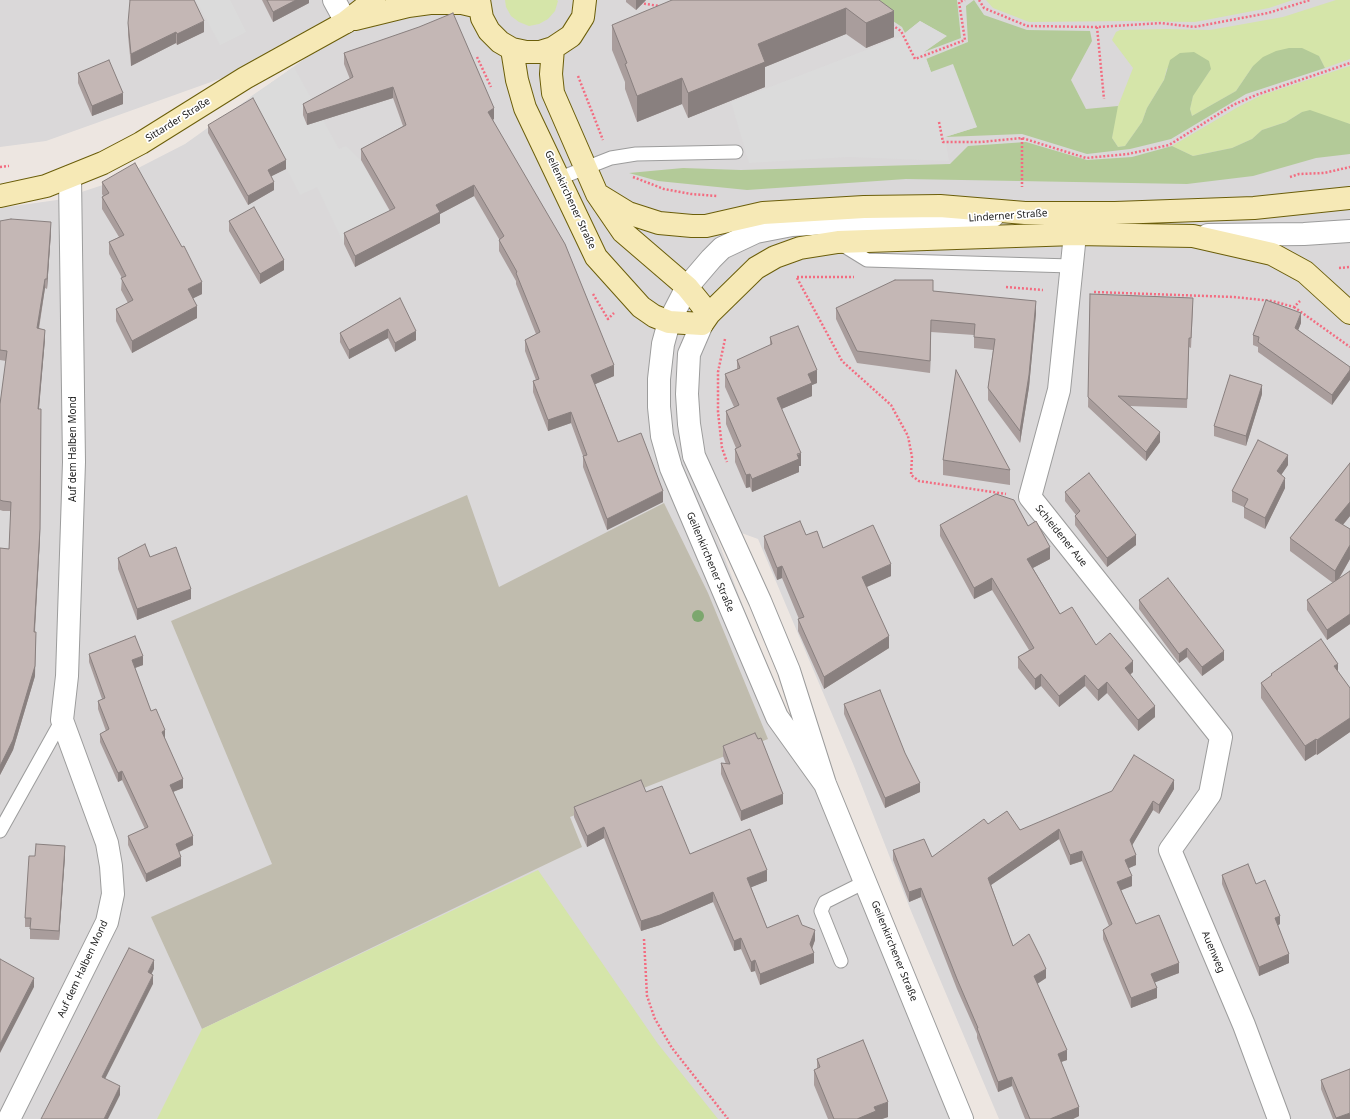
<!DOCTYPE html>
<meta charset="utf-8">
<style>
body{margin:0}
canvas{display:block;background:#ede6e1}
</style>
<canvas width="1350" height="1119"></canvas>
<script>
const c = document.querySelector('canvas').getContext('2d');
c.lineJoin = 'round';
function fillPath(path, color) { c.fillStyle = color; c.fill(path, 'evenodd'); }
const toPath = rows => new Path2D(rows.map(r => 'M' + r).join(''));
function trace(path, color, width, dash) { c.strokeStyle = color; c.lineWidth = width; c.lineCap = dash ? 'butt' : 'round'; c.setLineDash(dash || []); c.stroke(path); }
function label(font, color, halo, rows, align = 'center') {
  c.font = font + ' "Noto Sans",sans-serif'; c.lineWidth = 3.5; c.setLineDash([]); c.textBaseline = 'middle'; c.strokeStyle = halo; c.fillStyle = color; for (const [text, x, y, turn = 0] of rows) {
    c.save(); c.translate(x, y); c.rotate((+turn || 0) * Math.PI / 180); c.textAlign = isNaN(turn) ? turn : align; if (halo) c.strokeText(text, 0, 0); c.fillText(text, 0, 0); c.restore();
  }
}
fillPath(toPath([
 [0,0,1350,0,1350,1119,999,1119,911,911,854,766,758,539,711,522,789,727,850,868,950,1119,0,1119,0,208,57,200,109,183,185,144,334,38,46,141,0,147]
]), '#dad8d9');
fillPath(toPath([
 [467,495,499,587,664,503,708,593,768,739,570,817,582,847,202,1029,151,917,272,864,171,621]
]), '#c0bcae');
fillPath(toPath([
 [505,0,557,0,558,1,555,11,548,19,539,24,529,26,519,22,511,16,506,7],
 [986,0,1293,0,1269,8,1195,22,1126,21,1029,22,993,8],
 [1336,0,1350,0,1350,59,1325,68,1319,56,1253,66,1236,91,1192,116,1190,109,1193,95,1211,69,1167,68,1164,80,1147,108,1142,122,1125,146,1118,147,1112,138,1115,114,1133,68,1112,40,1116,32,1120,30,1166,29,1210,30,1283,17],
 [1350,66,1350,124,1302,112,1286,122,1262,130,1252,139,1232,148,1193,156,1172,146,1238,107,1262,95],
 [538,870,658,1044,718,1119,157,1119,202,1029]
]), '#d5e5a9');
fillPath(toPath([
 [861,0,957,0,961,38,924,52,946,36,920,21,905,33,902,27],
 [974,0,984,15,1027,30,1090,31,1092,41,1071,80,1086,109,1118,106,1112,138,1118,147,1125,146,1142,122,1147,108,1164,80,1170,60,1180,53,1194,52,1209,61,1211,69,1193,96,1190,109,1192,116,1236,91,1253,66,1263,57,1276,51,1289,48,1302,48,1319,56,1325,68,1246,94,1171,139,1130,149,1087,154,1022,134,945,137,977,127,931,72,926,59,968,42,966,6],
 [1310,110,1350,124,1350,154,1316,158,1253,176,1187,184,906,179,747,190,658,181,629,173,683,168,741,170,950,164,968,146,1026,142,1087,160,1132,157,1172,146,1193,156,1232,148,1252,139,1262,130,1286,122,1302,112]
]), '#b3ca98');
fillPath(toPath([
 [196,0,230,0,246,32,220,45],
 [920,21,947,36,924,52,931,72,953,64,977,127,945,137,949,161,848,157,749,163,731,102,900,37],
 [294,67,339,149,346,146,361,160,394,220,344,244,317,187,300,195,250,97]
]), '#dbdbdb');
const service = toPath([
 [560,178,611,158,636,154,736,152],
 [841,244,867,260,1071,266],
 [0,831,62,720],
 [841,961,821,911,825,902,865,882]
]);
const minor = toPath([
 [334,0,346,22],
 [1077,215,1059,390,1030,497,1221,737,1210,794,1170,850,1244,1025,1279,1119],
 [9,1119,107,922,113,894,111,866,107,843,62,720,67,676,74,462,70,177]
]);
const tertiary = toPath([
 [1208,235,1304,234,1350,231],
 [702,324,689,354,687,394,689,424,694,456,760,601,789,671,825,784,962,1119],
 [825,784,777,717,671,468,662,436,659,407,659,379,663,344,669,322,687,287,711,259,722,248,756,232,792,225,865,221,942,221,993,216]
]);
const secondary = toPath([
 [479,0,482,18,489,31,500,42,512,49,526,52,540,52,553,48,571,36,583,17,585,0],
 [355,19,408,6,430,3,462,3,479,7],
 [553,48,551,74,553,93,597,194,623,232,687,287,709,314],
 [512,49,517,80,525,108,596,257,641,307,654,316,669,322,702,324,709,314,756,268,775,257,800,248,838,242,1075,234,1193,236,1272,254,1305,272,1350,313],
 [597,194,628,213,659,223,692,226,706,226,763,213,864,207,940,206,1025,213,1115,213,1254,208,1350,198],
 [0,196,46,186,103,163,141,143,245,78,346,22,374,0]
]);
trace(service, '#9c9c9c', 15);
trace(minor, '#9c9c9c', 24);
trace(tertiary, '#9c9c9c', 24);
trace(secondary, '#6b5e0a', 24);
trace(toPath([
 [979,0,984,8,1027,26,1097,27,1161,23,1194,27,1268,13,1310,0],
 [640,3,659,6],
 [892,25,901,31,915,59,965,40,959,2,965,0],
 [1097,27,1104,99],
 [477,57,491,87],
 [578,76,603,140],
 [939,122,943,142,981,142,1022,138,1086,158,1128,154,1169,145,1233,105,1256,95,1350,63],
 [1022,138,1022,187],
 [0,167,9,166],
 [633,177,664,189,691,194,717,196],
 [1290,177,1299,174,1324,173,1350,167],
 [1339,268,1350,267],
 [797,277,854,277],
 [797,278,842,361,891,405,908,436,912,457,911,475,919,481,1006,494],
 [1006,287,1043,290],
 [1094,292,1234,297,1272,301,1294,307,1300,301],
 [593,294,608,319,614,313],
 [1294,307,1350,347],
 [725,339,718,372,718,412,722,448,727,462],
 [644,939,647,996,655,1019,672,1048,728,1119]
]), '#f36c80', 2.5, [2, 2]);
trace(service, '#fff', 13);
trace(minor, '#fff', 22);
trace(tertiary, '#fff', 22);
trace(secondary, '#f6e9b6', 22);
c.fillStyle = '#7ca76e';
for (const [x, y] of [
 [698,616]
]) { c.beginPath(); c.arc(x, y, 6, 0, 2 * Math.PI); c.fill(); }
fillPath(toPath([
 [262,0,309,0,309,3,273,22],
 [626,0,646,0,636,10,626,2],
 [879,0,894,37,866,48,846,34,765,67,765,87,688,118,682,104,637,122,625,89,625,82,612,50,612,25],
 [128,23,204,32,177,45,176,43,131,66,128,35],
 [344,53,494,119,493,120,614,376,595,384,618,442,663,502,607,530,583,467,583,456,571,423,548,431,533,392,533,381,536,380,525,351,525,340,536,334,516,284,516,281,499,251,499,239,474,196,440,214,440,223,355,267,344,244,344,233,390,211,361,160,361,149,403,126,393,98,307,125,303,115,303,104,350,79,344,64],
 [78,73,123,104,92,116,78,83],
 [208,125,286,169,271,176,274,190,248,205,208,133],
 [102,182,202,294,193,298,197,318,132,353,116,321,116,309,128,303,121,290,122,278,109,254,109,242,119,237,102,209,102,197,103,196,102,194],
 [0,221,51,232,47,289,45,288,39,329,45,339,39,409,40,538,35,632,35,676,13,750,0,775,0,548,9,549,11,511,3,511,0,510,0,404,6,361,0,360],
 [229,221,284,270,260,284,229,231],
 [933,291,1036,313,1029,387,1020,443,988,400,988,388,993,350,974,348,974,335,931,332,930,373,857,363,836,319,836,308],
 [1090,294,1193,307,1191,348,1189,347,1187,408,1129,406,1160,442,1146,461,1088,407],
 [400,298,416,340,395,352,388,338,349,359,340,342,340,333],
 [1301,323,1298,330,1350,367,1332,405,1258,352,1258,347,1253,345,1253,335],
 [770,337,817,383,812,385,812,396,781,409,801,466,799,466,799,472,752,492,750,487,746,488,735,462,735,449,736,448,726,424,726,411,734,407,725,387,725,374,737,369,737,360,770,346],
 [1262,394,1246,446,1214,436,1214,426],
 [943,460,1010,470,1010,485,943,475],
 [1350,463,1350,516,1343,525,1350,529,1350,559,1339,579,1350,571,1350,624,1327,640,1307,610,1307,600,1333,583,1290,551,1290,538],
 [1288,465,1281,475,1285,488,1265,529,1244,518,1244,507,1232,502,1232,491],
 [1065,492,1136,545,1107,567,1075,525,1075,516,1076,515,1065,501],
 [940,525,1028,526,1050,559,1033,568,1060,614,1096,645,1133,672,1130,675,1155,717,1138,731,1107,693,1098,701,1085,686,1059,707,1041,686,1035,690,1018,668,1018,657,1029,650,992,590,974,599,940,536],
 [806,535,823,548,891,576,867,587,889,648,824,689,798,631,798,619,799,619,782,578,777,580,764,548,764,536],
 [150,557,191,599,137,620,118,569,118,558],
 [1139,600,1224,660,1202,676,1187,657,1179,663,1139,609],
 [89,654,143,665,135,668,151,711,165,739,183,788,173,792,193,845,179,852,181,866,146,882,128,845,128,836,145,829,122,780,118,782,100,742,100,734,106,731,98,709,98,701,102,699,89,662],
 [1338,672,1350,688,1350,732,1317,755,1316,754,1305,761,1261,698,1261,683,1271,676,1271,674],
 [844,704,920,792,885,808,844,714],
 [723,746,783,804,741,821,721,774,721,763,726,764,723,756],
 [1174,789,1159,814,1153,810,1132,845,1136,865,1128,868,1132,886,1121,890,1136,924,1179,973,1154,982,1157,998,1131,1008,1103,939,1103,930,1109,926,1082,861,1070,865,1059,839,991,885,1013,946,1046,978,1037,984,1067,1060,1061,1062,1079,1116,1073,1119,1025,1119,1012,1086,998,1092,977,1038,977,1034,957,989,921,897,909,902,893,860,893,850,932,857,988,824,1020,830],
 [646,792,690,854,767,881,751,887,767,928,802,925,815,940,812,949,814,963,760,985,755,971,751,972,741,949,734,951,713,902,660,925,641,931,604,838,587,847,574,817,574,807],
 [35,856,65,856,59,940,30,939,30,927,25,927,25,918],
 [1222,875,1256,884,1280,924,1278,925,1289,963,1259,976,1222,884],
 [817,1059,888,1117,882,1119,828,1119,814,1085,814,1070,817,1069],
 [1321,1080,1350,1119,1333,1119,1321,1089]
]), '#a99d9c');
fillPath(toPath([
 [296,0,309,0,309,3,273,22,273,12],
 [636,0,646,0,636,10],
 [846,8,846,34,765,67,765,87,688,118,688,93,758,44],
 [894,11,894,37,866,48,866,23],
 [204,21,204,32,177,45,177,34],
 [176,32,176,43,131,66,131,54],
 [682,78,682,104,637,122,637,96],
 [393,87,393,98,307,125,307,114],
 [123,93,123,104,92,116,92,106],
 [494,108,494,119,488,122,488,112],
 [286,160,286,169,268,178,268,170],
 [274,182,274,190,248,205,248,196],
 [474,185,474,196,440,214,440,223,355,267,355,256,436,205],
 [51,222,51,232,47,289,47,279],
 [284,260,284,270,260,284,260,274],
 [45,279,45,288,37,338,37,328],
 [202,282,202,294,188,301,188,289],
 [1036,301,1036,313,1029,387,1020,443,1020,431],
 [197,306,197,318,132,353,132,341],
 [1301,313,1301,323,1295,338,1295,328],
 [931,320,931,332,930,373,930,361],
 [388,329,388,338,349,359,349,350],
 [45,330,45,339,38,419,38,409],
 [416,331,416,340,395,352,395,343],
 [614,365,614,376,591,386,591,375],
 [817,370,817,383,812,385,812,396,777,411,777,398,808,374],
 [1350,370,1350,380,1332,405,1332,395],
 [1262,385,1262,394,1246,446,1246,436],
 [41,409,40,538,34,642,34,632],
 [571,412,571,423,548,431,548,420],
 [1160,432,1160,442,1146,461,1146,452],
 [801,453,801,466,799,466,799,472,752,492,752,479],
 [1288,455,1288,465,1277,481,1277,471],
 [750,474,750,487,746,488,746,475],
 [1285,478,1285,488,1265,529,1265,518],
 [663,491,663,502,607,530,607,519],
 [1350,502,1350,516,1335,534,1335,520],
 [1136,535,1136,545,1107,567,1107,558],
 [1350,545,1350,559,1335,585,1335,571],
 [1050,547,1050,559,1027,571,1027,559],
 [891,564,891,576,862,589,862,577],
 [782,566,782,578,777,580,777,568],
 [992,578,992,590,974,599,974,588],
 [191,589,191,599,137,620,137,609],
 [1350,614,1350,624,1327,640,1327,630],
 [36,632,35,676,13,750,0,775,0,766],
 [889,636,889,648,824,689,824,677],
 [1187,648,1187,657,1179,663,1179,654],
 [1224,651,1224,660,1202,676,1202,667],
 [143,656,143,665,132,669,132,660],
 [1133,661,1133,672,1125,679,1125,668],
 [1338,664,1338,678,1334,666],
 [1041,674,1041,686,1035,690,1035,679],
 [1085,675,1085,686,1059,707,1059,696],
 [1107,682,1107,693,1098,701,1098,690],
 [1155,706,1155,717,1138,731,1138,720],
 [1350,718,1350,732,1317,755,1317,740],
 [165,730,165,739,162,740,162,732],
 [1316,739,1316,754,1305,761,1305,746],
 [122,771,122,780,118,782,118,773],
 [183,779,183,788,170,793,170,785],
 [1174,780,1174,789,1159,814,1159,805],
 [920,783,920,792,885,808,885,798],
 [783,794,783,804,741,821,741,811],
 [1153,801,1153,810,1130,849,1130,840],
 [604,827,604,838,587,847,587,836],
 [1059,829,1059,839,988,887,988,878],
 [193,836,193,845,176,853,176,844],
 [65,846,65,856,59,940,59,931],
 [1082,851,1082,861,1070,865,1070,855],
 [1136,855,1136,865,1125,870,1125,860],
 [181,857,181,866,146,882,146,874],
 [767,870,767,881,747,889,747,878],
 [1132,876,1132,886,1117,892,1117,882],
 [921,888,921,897,909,902,909,892],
 [713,892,713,902,660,925,641,931,641,921],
 [1280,916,1280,924,1275,927,1275,918],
 [815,930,815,940,810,954,810,944],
 [741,938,741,949,734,951,734,941],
 [814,953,814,963,760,985,760,974],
 [1289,954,1289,963,1259,976,1259,967],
 [154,960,154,969,148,981,148,972],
 [755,960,755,971,751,972,751,962],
 [1179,963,1179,973,1151,984,1151,974],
 [1046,969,1046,978,1034,986,1034,976],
 [153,975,153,984,102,1085,102,1077],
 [34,978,34,987,0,1053,0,1044],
 [1157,988,1157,998,1131,1008,1131,998],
 [1067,1050,1067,1060,1058,1063,1058,1054],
 [1012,1077,1012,1086,998,1092,998,1082],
 [120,1086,120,1095,108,1119,104,1119],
 [888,1102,888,1117,882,1119,857,1119,874,1107],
 [1079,1107,1079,1116,1073,1119,1050,1119],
 [1350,1113,1350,1119,1336,1119,1336,1118]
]), '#89807f');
const building = toPath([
 [130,0,194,0,204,21,177,34,176,32,131,54,128,23,130,0],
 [267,0,296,0,273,12,267,0],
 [672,0,879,0,894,11,866,23,846,8,758,44,765,62,688,93,682,78,637,96,625,64,627,63,612,25,672,0],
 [453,13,494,108,488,112,565,244,614,365,591,375,618,442,641,433,663,491,607,519,583,456,587,455,571,412,548,420,533,381,539,379,525,340,540,332,516,273,517,272,499,240,504,236,474,185,436,205,440,212,355,256,344,233,395,208,361,149,406,125,393,87,307,114,303,104,353,77,344,53,419,27,453,13],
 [109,60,123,93,92,106,78,73,109,60],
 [253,98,286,160,268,170,274,182,248,196,208,125,253,98],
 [135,163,182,247,184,246,202,282,188,289,197,306,132,341,116,309,133,300,121,278,126,276,109,242,124,235,102,197,109,193,102,182,135,163],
 [254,207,284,260,260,274,229,221,254,207],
 [11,219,51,222,47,279,45,279,37,328,45,330,38,409,41,409,40,529,34,632,36,632,35,666,13,740,0,766,0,548,9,549,11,502,3,501,0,500,0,404,7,351,0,350,0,221,11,219],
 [895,280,933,280,933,291,1036,301,1029,375,1020,431,988,388,995,339,974,337,975,324,931,320,930,361,857,351,836,308,895,280],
 [1090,294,1193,298,1191,338,1189,338,1187,399,1118,396,1160,432,1146,452,1088,397,1090,294],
 [400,298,416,331,395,343,388,329,349,350,340,333,400,298],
 [1266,300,1301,313,1295,328,1350,367,1350,370,1332,395,1258,342,1259,337,1253,335,1266,300],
 [798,326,817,370,808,374,812,383,777,398,801,453,797,454,799,459,752,479,750,474,746,475,735,449,741,446,726,411,739,405,725,374,740,368,737,360,772,344,770,337,798,326],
 [956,370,1010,470,943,460,956,370],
 [1230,375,1262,385,1246,436,1214,426,1230,375],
 [1258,440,1288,455,1277,471,1285,478,1265,518,1244,507,1248,499,1232,491,1258,440],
 [1350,463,1350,502,1335,520,1350,529,1350,545,1335,571,1290,538,1350,463],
 [1089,473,1136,535,1107,558,1075,516,1080,511,1065,492,1089,473],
 [996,494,1014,500,1028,526,1036,521,1050,547,1027,559,1060,614,1072,607,1096,645,1110,633,1133,661,1125,668,1155,706,1138,720,1107,682,1098,690,1085,675,1059,696,1041,674,1035,679,1018,657,1034,648,992,578,974,588,940,525,996,494],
 [800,521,806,535,817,531,823,548,873,525,891,564,862,577,889,636,824,677,798,619,804,617,782,566,777,568,764,536,800,521],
 [145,544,150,557,176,547,191,589,137,609,118,558,145,544],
 [1350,571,1350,614,1327,630,1307,600,1350,571],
 [1168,578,1224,651,1202,667,1187,648,1179,654,1139,600,1168,578],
 [135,636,143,656,132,660,151,711,156,709,165,730,162,732,183,779,170,785,193,836,176,844,181,857,146,874,128,836,148,827,122,771,118,773,100,734,109,729,98,701,105,698,89,654,135,636],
 [1321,639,1338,664,1334,666,1350,688,1350,718,1317,740,1316,739,1305,746,1261,683,1272,675,1271,674,1321,639],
 [880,690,905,753,920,783,885,798,844,704,880,690],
 [755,733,758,739,761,738,783,794,741,811,721,763,730,764,723,746,755,733],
 [1134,755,1174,780,1159,805,1153,801,1130,840,1136,855,1125,860,1132,876,1117,882,1136,924,1159,915,1179,963,1151,974,1157,988,1131,998,1103,930,1112,924,1082,851,1070,855,1059,829,988,878,1013,946,1029,934,1041,958,1046,969,1034,976,1067,1050,1058,1054,1079,1107,1050,1119,1030,1119,1012,1077,998,1082,977,1028,978,1028,957,979,921,888,909,892,893,850,924,839,932,857,984,819,988,824,1007,811,1020,830,1112,791,1134,755],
 [641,780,646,792,662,786,690,854,750,829,767,870,747,878,767,928,798,915,802,925,815,930,810,944,814,953,760,974,755,960,751,962,741,938,734,941,713,892,660,915,641,921,604,827,587,836,574,807,641,780],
 [36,844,65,846,59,931,30,929,31,918,25,918,29,856,35,856,36,844],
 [1248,864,1256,884,1265,880,1280,916,1275,918,1289,954,1259,967,1222,875,1248,864],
 [129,948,154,960,148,972,153,975,102,1077,120,1086,104,1119,41,1119,129,948],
 [0,959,34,978,0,1044,0,959],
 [863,1040,888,1102,874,1107,876,1111,857,1119,834,1119,814,1070,820,1067,817,1059,863,1040],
 [1350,1069,1350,1113,1336,1118,1321,1080,1350,1069]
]);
fillPath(building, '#c4b7b5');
trace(building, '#89807f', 1);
label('10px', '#1b1b1b', '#fff', [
 ["Sittarder Straße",178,120,-32],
 ["Geilenkirchener Straße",570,200,65],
 ["Linderner Straße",1008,216,-4],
 ["Auf dem Halben Mond",73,449,-90],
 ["Schleidener Aue",1061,536,51],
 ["Geilenkirchener Straße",710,562,67],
 ["Geilenkirchener Straße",894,951,68],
 ["Auenweg",1213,952,67],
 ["Auf dem Halben Mond",83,969,-65]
]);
</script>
